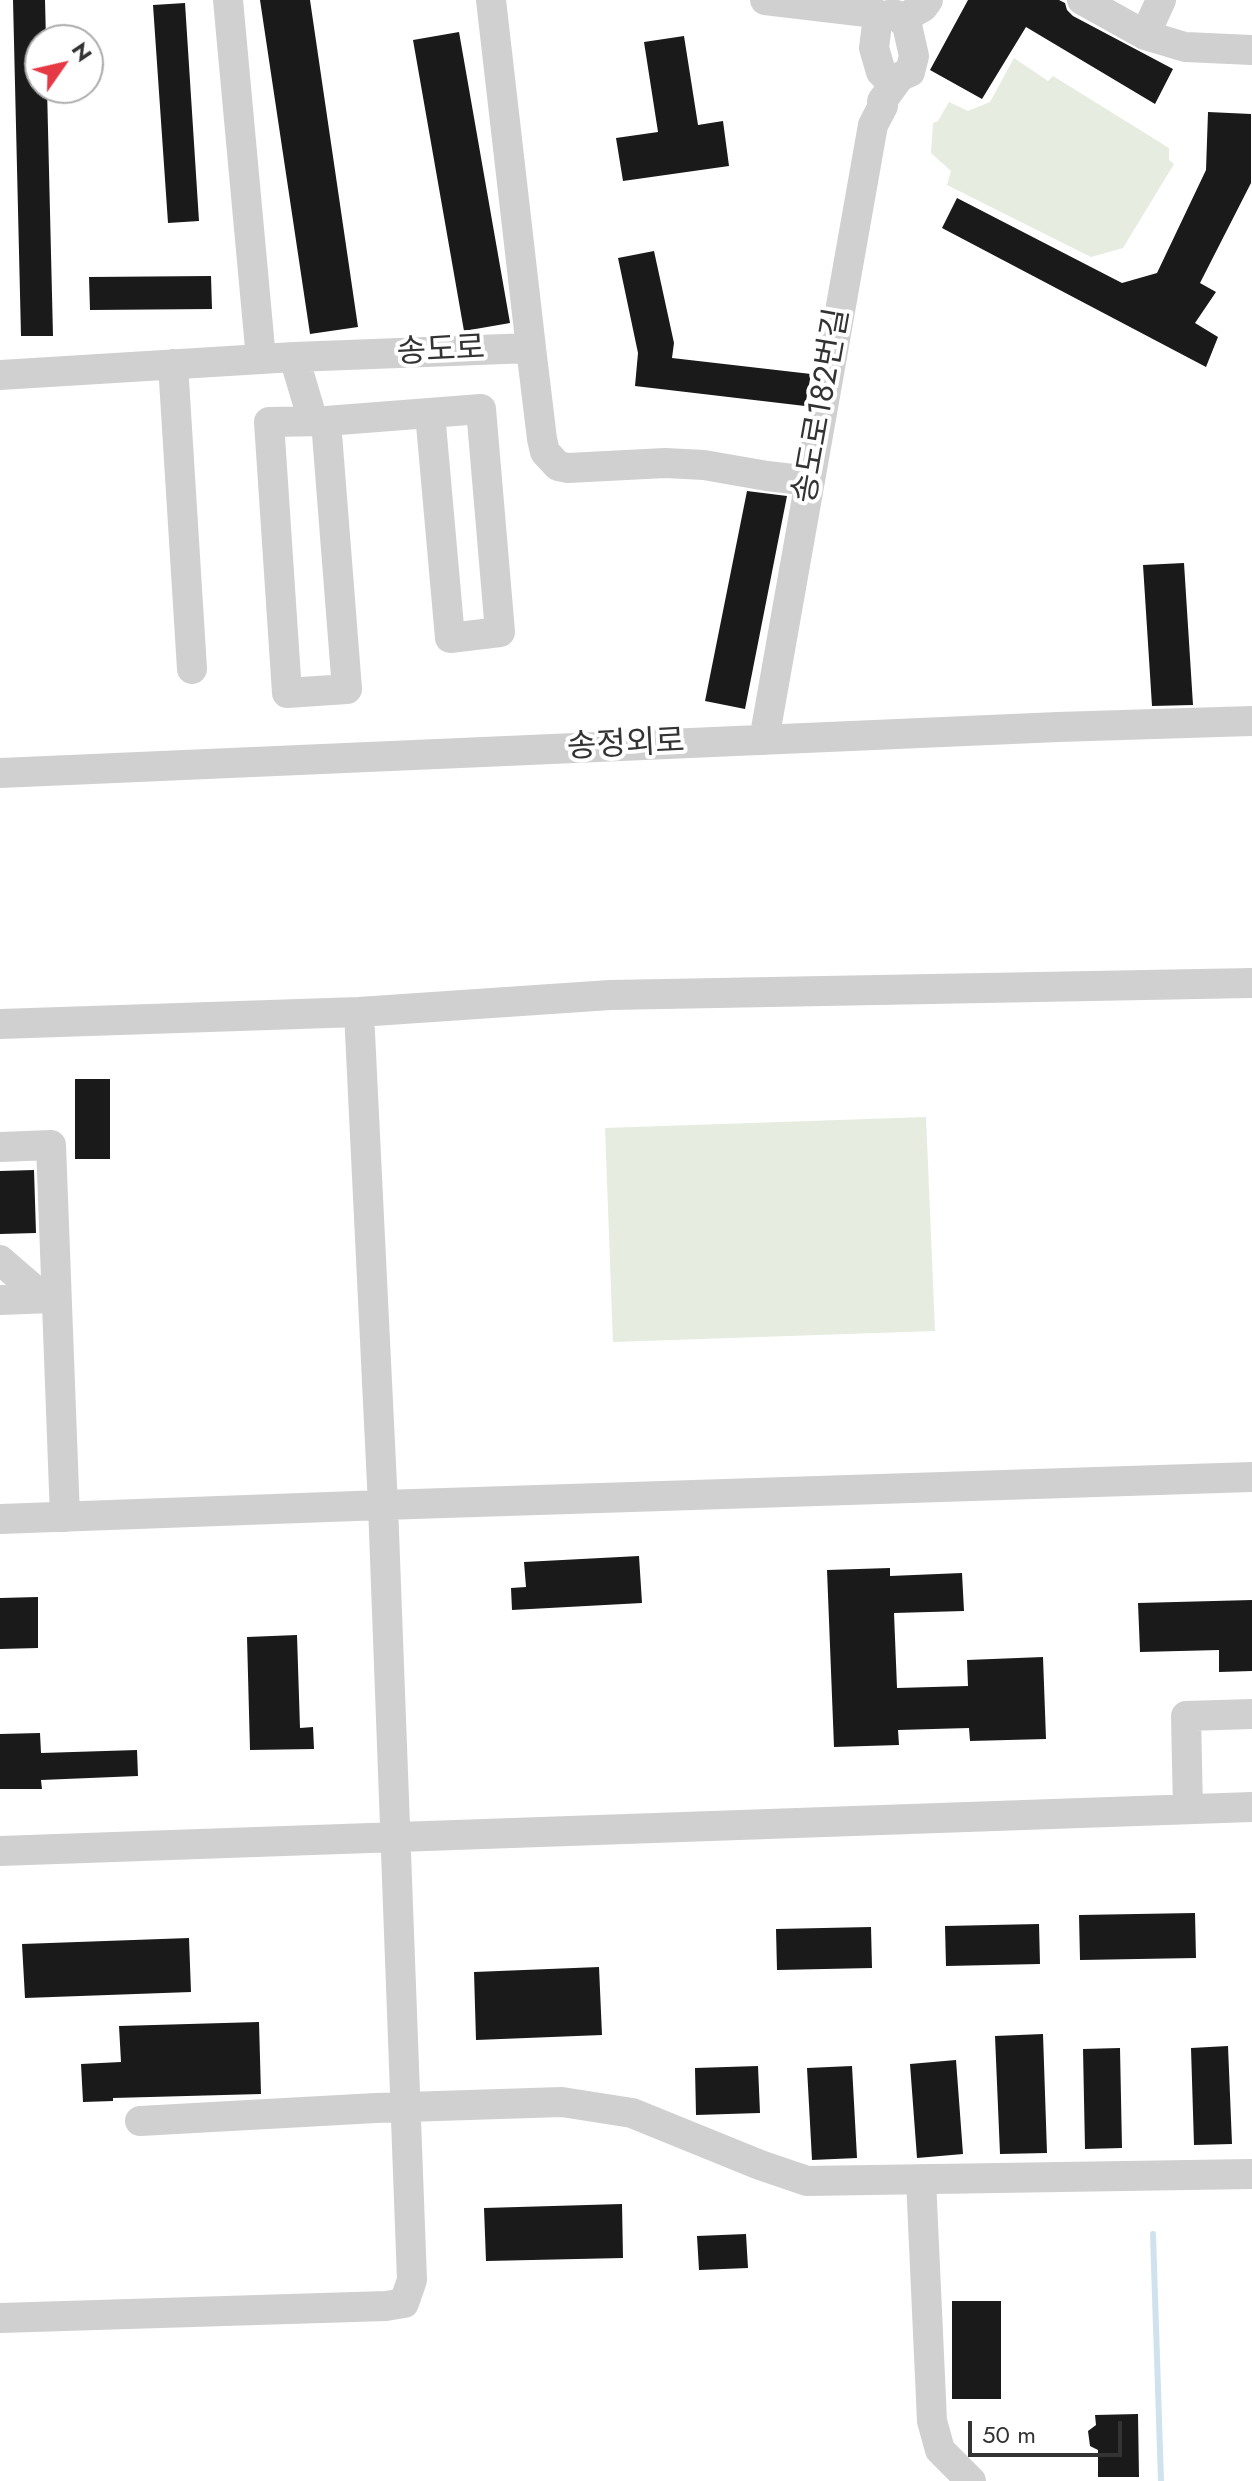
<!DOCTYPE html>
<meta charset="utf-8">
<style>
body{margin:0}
#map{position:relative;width:1252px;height:2481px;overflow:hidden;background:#fff;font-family:Jost,sans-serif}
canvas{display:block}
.north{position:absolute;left:24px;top:24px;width:80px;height:80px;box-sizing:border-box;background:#fff;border:2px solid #adadad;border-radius:50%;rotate:56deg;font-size:22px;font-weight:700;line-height:32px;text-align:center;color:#333}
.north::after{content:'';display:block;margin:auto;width:28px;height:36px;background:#e63946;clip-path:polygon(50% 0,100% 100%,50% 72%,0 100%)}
.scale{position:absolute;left:968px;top:2421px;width:154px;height:36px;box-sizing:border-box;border:4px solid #333;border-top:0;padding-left:10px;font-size:24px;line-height:28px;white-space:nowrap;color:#333;-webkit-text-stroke:6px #fff;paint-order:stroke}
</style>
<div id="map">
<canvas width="1252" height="2481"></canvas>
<div class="north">N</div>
<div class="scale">50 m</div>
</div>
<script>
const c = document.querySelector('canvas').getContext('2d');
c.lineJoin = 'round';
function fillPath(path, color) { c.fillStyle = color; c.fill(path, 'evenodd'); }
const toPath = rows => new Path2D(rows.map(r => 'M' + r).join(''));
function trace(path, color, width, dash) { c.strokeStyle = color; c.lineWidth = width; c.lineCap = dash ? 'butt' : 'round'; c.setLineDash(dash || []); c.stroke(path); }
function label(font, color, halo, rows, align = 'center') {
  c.font = font + ' Jost,"Noto Sans KR",sans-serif'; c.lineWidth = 8; c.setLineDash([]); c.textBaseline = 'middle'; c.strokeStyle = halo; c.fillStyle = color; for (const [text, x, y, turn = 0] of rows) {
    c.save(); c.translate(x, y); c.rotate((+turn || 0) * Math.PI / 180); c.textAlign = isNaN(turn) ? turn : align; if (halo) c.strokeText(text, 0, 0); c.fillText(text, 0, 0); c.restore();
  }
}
fillPath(toPath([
 [1014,58,1048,81,1053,76,1169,148,1169,160,1174,164,1123,248,1091,257,947,185,951,171,931,153,933,123,938,121,949,102,968,111,990,102],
 [926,1117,935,1331,613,1342,605,1128]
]), '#e6ecdf');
trace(toPath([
 [1153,2234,1161,2481]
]), '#cfe2ee', 6);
fillPath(toPath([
 [13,0,45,0,46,40,40,40,40,88,47,88,53,336,21,336],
 [260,0,310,0,358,327,310,334],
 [968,0,1059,0,1065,3,1067,10,1073,16,1173,69,1155,104,1026,27,982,99,930,70],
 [185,3,199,221,168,223,153,5],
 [459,32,510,323,464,331,413,40],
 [684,36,698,125,723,121,729,166,623,181,616,138,658,132,644,42],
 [1208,112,1251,114,1251,183,1200,283,1216,292,1195,323,1218,337,1206,367,942,228,957,198,1122,283,1157,273,1206,170],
 [654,251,674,343,672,358,811,374,805,406,635,386,638,353,618,258],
 [211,276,212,309,90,310,89,277],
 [747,491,787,496,745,709,705,701],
 [1184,563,1193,705,1152,706,1143,565],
 [75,1079,110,1079,110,1159,75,1159],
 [34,1170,36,1233,0,1234,0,1171],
 [639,1556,642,1603,512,1610,511,1588,526,1587,524,1562],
 [890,1568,890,1576,962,1573,964,1611,894,1613,897,1688,968,1686,967,1660,1043,1657,1046,1739,970,1741,969,1728,898,1730,899,1745,834,1747,827,1570],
 [38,1597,38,1648,0,1649,0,1598],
 [1252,1600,1252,1671,1219,1672,1219,1650,1140,1652,1138,1603],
 [297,1635,300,1728,313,1727,314,1749,250,1750,247,1637],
 [40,1733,41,1753,137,1750,138,1776,41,1780,42,1789,0,1789,0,1734],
 [1195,1913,1196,1958,1080,1960,1079,1915],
 [1039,1924,1040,1964,946,1966,945,1926],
 [871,1927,872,1968,777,1970,776,1929],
 [189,1938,191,1992,25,1998,22,1944],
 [599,1967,602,2035,476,2040,474,1972],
 [259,2022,261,2094,113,2098,113,2101,83,2102,81,2064,121,2062,119,2026],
 [1043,2034,1047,2153,1000,2154,995,2036],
 [1228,2046,1232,2144,1194,2145,1191,2048],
 [1120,2048,1122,2148,1085,2149,1083,2049],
 [956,2060,963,2154,917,2158,910,2064],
 [758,2066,760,2113,696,2115,695,2068],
 [852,2066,857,2158,812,2160,807,2068],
 [622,2204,623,2258,486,2261,484,2208],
 [746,2234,748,2268,699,2270,697,2236],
 [952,2301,1001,2301,1001,2399,952,2399],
 [1138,2414,1139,2477,1098,2477,1098,2450,1090,2446,1088,2431,1096,2425,1095,2415]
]), '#1a1a1a');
trace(toPath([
 [228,0,261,359],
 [765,0,875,13,883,18],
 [1082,0,1145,35,1185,47,1252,50],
 [893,14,896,15,907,25,914,56,910,72,895,79,887,78,881,72,874,48,877,24,885,16,893,14],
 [902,19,923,7,928,0],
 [1145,35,1161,0],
 [531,348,542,439,545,452,558,466,568,468,665,463,704,465,767,476,810,481],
 [294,357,310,411,305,421],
 [173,364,192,669],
 [0,375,294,357,531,348,491,0],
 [326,421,347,689,287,693,269,422,326,421],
 [326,421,481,409,500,632,450,638,430,413],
 [764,740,873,125,883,106,882,101,898,79],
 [0,773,1058,727,1252,721],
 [0,1024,359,1012,610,995,1252,983],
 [0,1147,51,1145,65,1517],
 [0,1260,44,1298],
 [0,1300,52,1298],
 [0,1519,383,1505,1252,1477],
 [1188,1809,1186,1716,1252,1714],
 [0,1851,1252,1807],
 [140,2121,376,2108,562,2102,632,2113,760,2165,807,2181,1252,2174],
 [921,2179,932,2421,940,2450,971,2481],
 [0,2318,386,2306,404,2303,412,2280,383,1505,359,1012]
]), '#d0d0d0', 30);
label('32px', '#333', '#fff', [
 ["송도로",441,352,-3],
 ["송도로182번길",823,406,-80],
 ["송정외로",626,746,-3]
]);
</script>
